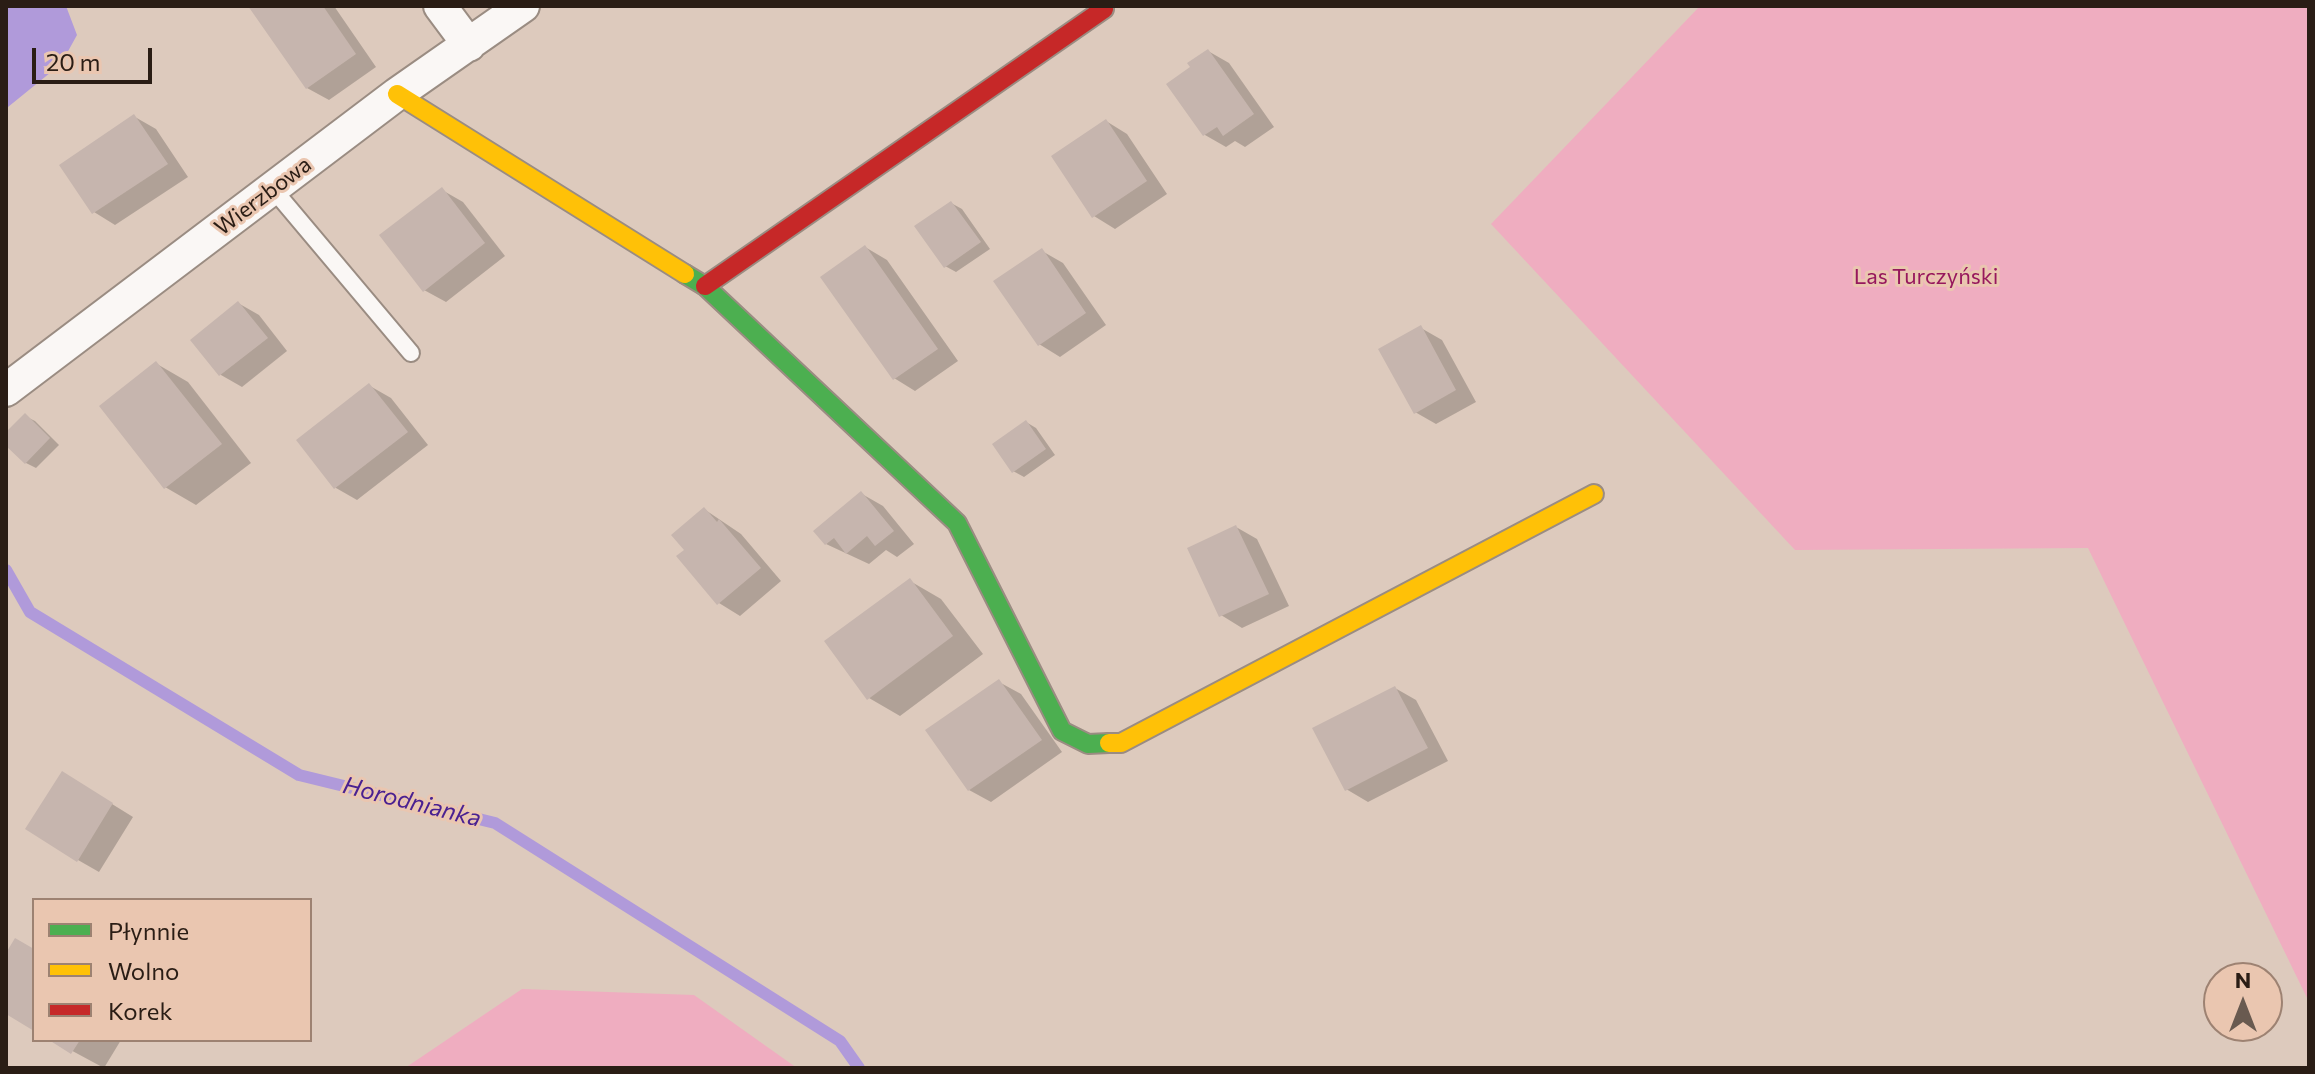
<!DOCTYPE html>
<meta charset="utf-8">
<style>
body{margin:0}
#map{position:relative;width:2315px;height:1074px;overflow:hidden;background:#ddcabd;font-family:Commissioner,sans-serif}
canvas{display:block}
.frame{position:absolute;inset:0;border:8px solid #2a1d15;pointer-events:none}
.legend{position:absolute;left:32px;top:898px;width:280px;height:144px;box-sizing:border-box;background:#eac6b0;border:2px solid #9d8272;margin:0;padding:10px 14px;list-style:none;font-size:24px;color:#2a1d15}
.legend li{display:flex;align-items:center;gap:16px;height:40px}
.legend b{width:40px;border:2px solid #9d8272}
.north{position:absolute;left:2203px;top:962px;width:80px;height:80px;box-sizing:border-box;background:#eac6b0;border:2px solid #9d8272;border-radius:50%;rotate:0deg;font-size:22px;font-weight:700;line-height:32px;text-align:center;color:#2a1d15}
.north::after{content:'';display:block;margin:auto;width:28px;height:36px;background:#695a50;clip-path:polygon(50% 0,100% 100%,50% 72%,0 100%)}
.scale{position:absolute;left:32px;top:48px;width:120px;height:36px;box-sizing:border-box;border:4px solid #2a1d15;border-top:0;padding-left:10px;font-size:24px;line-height:28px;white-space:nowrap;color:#2a1d15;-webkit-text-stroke:6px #eac6b0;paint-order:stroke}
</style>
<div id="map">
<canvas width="2315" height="1074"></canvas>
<div class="frame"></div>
<ul class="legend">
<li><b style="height:10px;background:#4caf50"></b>Płynnie</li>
<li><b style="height:10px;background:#ffc107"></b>Wolno</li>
<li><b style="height:10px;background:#c62828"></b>Korek</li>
</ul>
<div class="north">N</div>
<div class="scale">20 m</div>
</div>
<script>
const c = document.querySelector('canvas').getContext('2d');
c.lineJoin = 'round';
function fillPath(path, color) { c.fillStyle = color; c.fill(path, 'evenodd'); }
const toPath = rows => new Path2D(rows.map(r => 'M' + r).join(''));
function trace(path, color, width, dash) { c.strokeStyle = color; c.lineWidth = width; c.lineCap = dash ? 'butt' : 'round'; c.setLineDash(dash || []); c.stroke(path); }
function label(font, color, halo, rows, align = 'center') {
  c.font = font + ' Commissioner,sans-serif'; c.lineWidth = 6; c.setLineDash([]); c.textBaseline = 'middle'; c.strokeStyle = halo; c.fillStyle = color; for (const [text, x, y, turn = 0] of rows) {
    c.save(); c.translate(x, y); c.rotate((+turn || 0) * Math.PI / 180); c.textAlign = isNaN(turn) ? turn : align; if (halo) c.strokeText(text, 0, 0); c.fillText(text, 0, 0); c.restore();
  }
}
fillPath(toPath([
 [1700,6,2309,6,2309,1002,2088,548,1795,550,1491,224],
 [522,989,694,995,797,1068,405,1068]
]), '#efadc0');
fillPath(toPath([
 [6,6,66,6,77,35,61,64,8,107,6,115]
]), '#b09ada');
fillPath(toPath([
 [251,6,334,6,376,67,329,100,307,88],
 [1208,51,1229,63,1274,127,1245,147,1235,141,1226,147,1205,135,1193,68],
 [135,117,156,129,188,177,115,225,94,212],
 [1106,121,1127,134,1167,194,1115,229,1094,216],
 [442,190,463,202,505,256,446,302,424,290],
 [951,203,962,209,990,249,956,272,945,266],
 [865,247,887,260,958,361,915,391,894,378],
 [1042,251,1063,263,1106,325,1060,357,1039,344],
 [238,303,259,315,287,351,242,387,221,375,192,340],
 [1421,328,1442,340,1476,402,1436,424,1415,412],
 [157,364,188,382,251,463,196,505,165,487],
 [370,386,391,398,428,445,357,500,336,488,299,441],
 [25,416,35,421,59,445,36,468,26,463,6,443,6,435],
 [1026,422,1036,428,1055,455,1024,477,1013,471],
 [862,494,883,506,914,544,897,557,886,550,869,564,826,544],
 [704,509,741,534,781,581,740,616,719,603,686,551],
 [1236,527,1257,539,1289,606,1242,628,1221,615],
 [910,581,941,599,983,654,900,716,869,698],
 [999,682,1021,694,1062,752,991,802,969,790],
 [1395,688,1416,700,1448,761,1368,802,1346,789],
 [83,786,133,817,99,872,78,860],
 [52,1040,121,1040,104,1068]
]), '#0003');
trace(toPath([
 [6,570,30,612,299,775,495,823,840,1041,859,1068]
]), '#b09ada', 12);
fillPath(toPath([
 [248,6,323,6,356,54,306,89],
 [1208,49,1254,114,1223,136,1217,127,1203,136,1166,84,1190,67,1187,63],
 [134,114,168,164,92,214,59,165],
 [1106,119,1147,181,1092,218,1051,156],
 [442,187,485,243,423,292,379,235],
 [951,201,981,242,944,268,914,226],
 [865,245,938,349,893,380,820,277],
 [1042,248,1086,313,1038,346,993,281],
 [238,301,268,338,219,376,190,340],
 [1421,325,1456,390,1414,414,1378,349],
 [156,361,222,444,164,489,99,406],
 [369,383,408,432,334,489,296,440],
 [25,413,50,438,25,464,6,446,6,432],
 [1026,420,1046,449,1012,473,992,444],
 [861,491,894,531,875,546,867,536,846,554,834,538,825,545,813,531],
 [704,507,717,522,719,519,761,568,717,605,676,556,684,550,671,535],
 [1236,525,1269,594,1219,617,1187,548],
 [910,578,953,636,867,700,824,641],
 [999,679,1042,740,968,791,925,730],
 [1395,686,1428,748,1345,791,1312,728],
 [62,771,113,803,77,862,25,829],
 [15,938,34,949,34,1031,6,1014,6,953],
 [49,1040,80,1040,71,1054]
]), '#c6b5ae');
const lane = toPath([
 [273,189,411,353]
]);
const street = toPath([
 [440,6,469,45],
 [6,390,397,94,523,6]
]);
const fast = toPath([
 [685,274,705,286,957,523,1062,731,1088,744,1109,743]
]);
const slow = toPath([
 [397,94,685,274],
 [1109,743,1121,743,1594,494]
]);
const jam = toPath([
 [705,286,1104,9]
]);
trace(lane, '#9a8c82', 20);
trace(street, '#9a8c82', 36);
trace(fast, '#9a8c82', 22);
trace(slow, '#9a8c82', 22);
trace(jam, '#9a8c82', 22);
trace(lane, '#faf7f5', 16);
trace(street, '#faf7f5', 32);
trace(fast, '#4caf50', 18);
trace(slow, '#ffc107', 18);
trace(jam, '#c62828', 18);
label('22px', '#2a1d15', '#eac6b0', [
 ["Wierzbowa",263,196,-37]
]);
label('22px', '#97185d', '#eac6b0', [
 ["Las Turczyński",1926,277]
]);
label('italic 24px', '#4a2191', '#eac6b0', [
 ["Horodnianka",412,802,14]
]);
</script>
